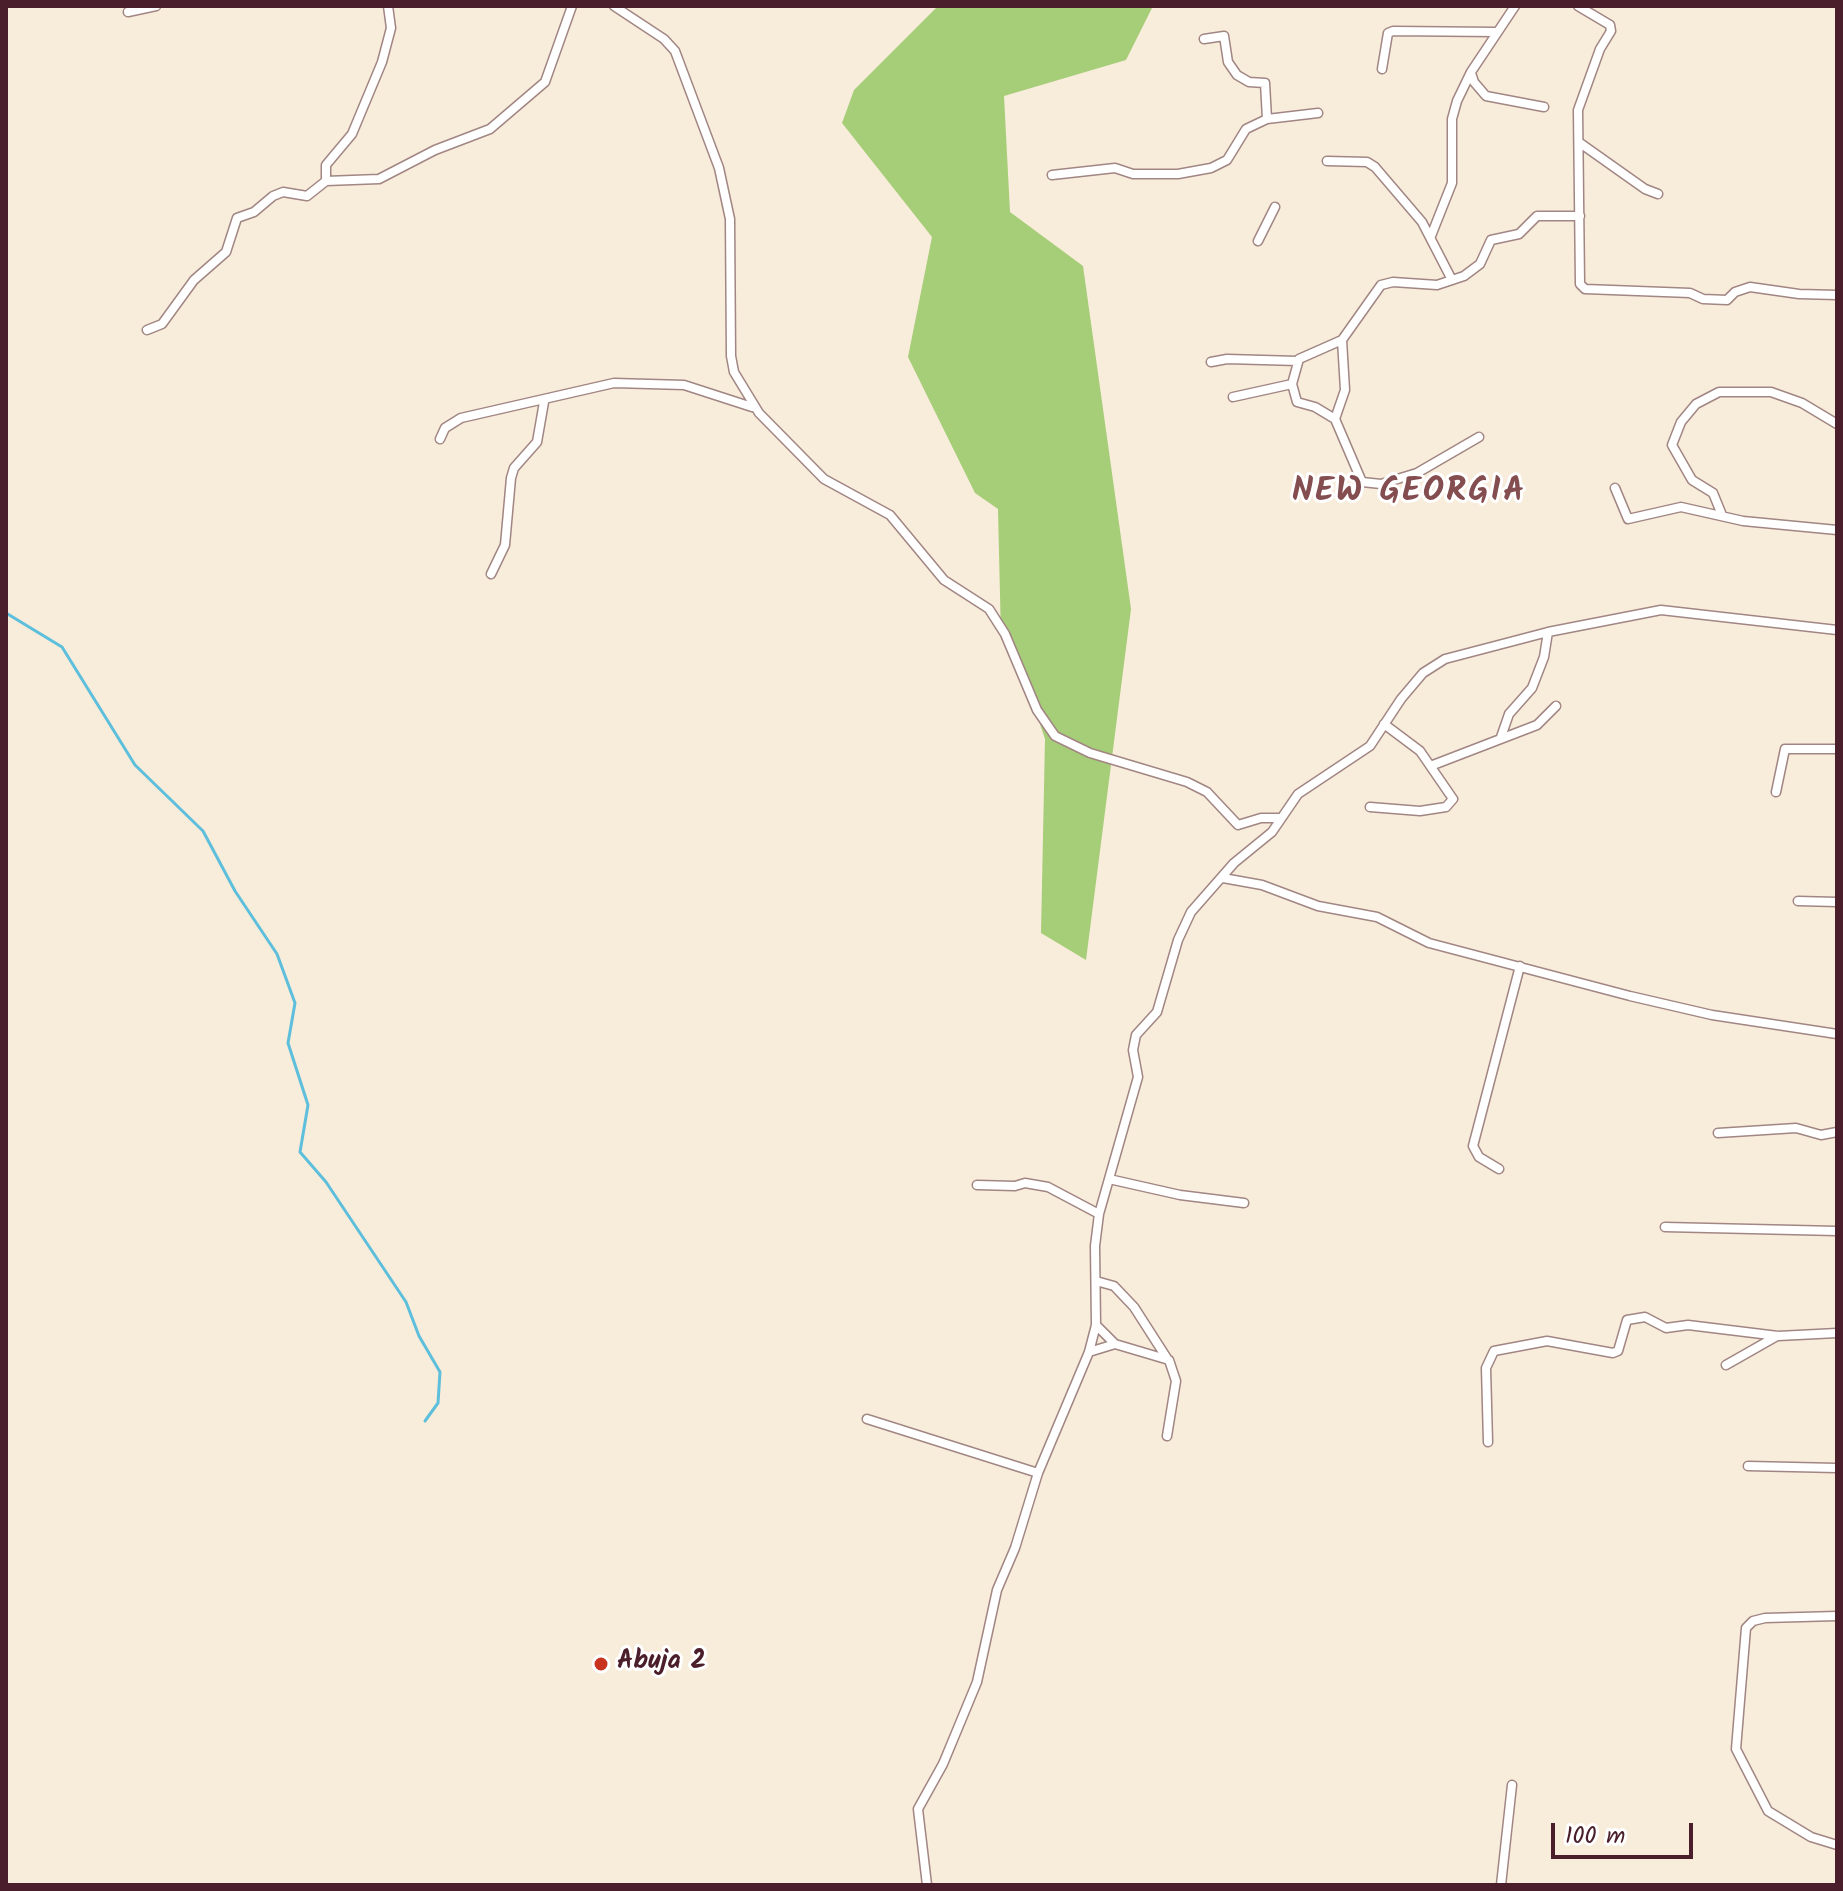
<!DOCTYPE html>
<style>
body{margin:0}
#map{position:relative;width:1843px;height:1891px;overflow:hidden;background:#f8ecdb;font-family:Kalam,sans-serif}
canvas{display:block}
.frame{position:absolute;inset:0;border:8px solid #4a1f2b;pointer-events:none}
.scale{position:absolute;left:1551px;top:1823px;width:142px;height:36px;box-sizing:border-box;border:4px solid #4a1f2b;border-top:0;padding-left:10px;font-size:24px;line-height:28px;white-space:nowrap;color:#4a1f2b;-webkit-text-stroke:6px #fff;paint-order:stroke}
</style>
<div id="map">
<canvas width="1843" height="1891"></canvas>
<div class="frame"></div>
<div class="scale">100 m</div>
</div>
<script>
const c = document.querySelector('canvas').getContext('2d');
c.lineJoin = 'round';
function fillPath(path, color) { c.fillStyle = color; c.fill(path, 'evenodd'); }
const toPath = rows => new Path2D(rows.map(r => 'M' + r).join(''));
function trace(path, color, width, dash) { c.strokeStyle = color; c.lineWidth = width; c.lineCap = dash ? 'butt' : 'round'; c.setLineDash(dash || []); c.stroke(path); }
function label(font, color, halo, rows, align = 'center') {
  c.font = font + ' Kalam,sans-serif'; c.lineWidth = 6; c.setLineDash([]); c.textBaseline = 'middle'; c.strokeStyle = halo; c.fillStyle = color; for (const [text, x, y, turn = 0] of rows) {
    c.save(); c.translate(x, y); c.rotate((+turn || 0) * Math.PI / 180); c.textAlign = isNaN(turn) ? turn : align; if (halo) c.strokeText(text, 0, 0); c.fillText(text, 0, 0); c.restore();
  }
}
fillPath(toPath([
 [938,6,1153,6,1126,60,1004,96,1010,212,1083,266,1131,609,1086,960,1041,933,1045,739,1022,670,1001,637,998,509,975,493,908,357,932,237,842,123,854,90]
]), '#a6cd77');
trace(toPath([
 [6,613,62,647,135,765,203,831,235,891,277,954,295,1003,288,1043,308,1105,300,1152,326,1182,406,1302,419,1336,440,1372,438,1403,425,1421]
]), '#5dbfdb', 3);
const street = toPath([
 [614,6,664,39,675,51,719,168,730,219,731,356,734,372,759,413,824,479,890,515,944,580,989,609,1005,634,1037,710,1055,736,1090,753,1187,782,1207,792,1238,825,1261,818,1281,818],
 [1578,6,1610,25,1611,31,1600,49,1578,110,1580,284,1585,289,1690,293,1703,299,1727,300,1735,292,1750,287,1799,294,1837,295],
 [128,12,156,6],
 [1382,69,1388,33,1393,31,1496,32],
 [1471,73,1474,82,1486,96,1544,107],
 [1267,119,1318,113],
 [1580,143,1645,189,1658,194],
 [1327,161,1367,162,1375,167,1422,222,1452,280],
 [1052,175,1115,168,1133,174,1178,174,1211,168,1227,160,1246,129,1267,119,1265,83,1249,82,1237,75,1228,62,1224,36,1204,39],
 [326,181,326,165,352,134,382,62,391,28,388,6],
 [1431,236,1452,183,1452,119,1457,101,1471,72,1515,6],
 [1258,241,1275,207],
 [147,330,162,324,194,280,226,252,237,218,254,212,273,196,283,192,307,196,326,181,379,179,435,150,490,129,545,82,572,6],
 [1211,362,1227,359,1298,361],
 [1233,397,1292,384],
 [1335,419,1315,407,1297,402,1292,384,1299,359,1342,340],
 [1479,437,1417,473,1381,484,1362,482,1335,419,1345,390,1342,340,1381,285,1393,282,1437,285,1464,276,1480,264,1491,240,1519,234,1537,216,1580,216],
 [440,439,445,428,461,418,614,383,684,385,752,407],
 [1615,488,1628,519,1681,507,1743,521,1837,530],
 [1722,515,1713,493,1692,480,1672,445,1681,422,1696,404,1719,392,1771,392,1802,403,1837,424],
 [491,574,505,545,511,478,514,468,537,442,544,402],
 [1501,737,1509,714,1532,688,1544,657,1548,632],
 [1433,765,1537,725,1556,706],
 [1776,792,1785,749,1837,749],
 [1370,807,1420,811,1446,807,1453,799,1420,751,1384,724],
 [1223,878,1262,885,1318,906,1377,917,1429,943,1630,996,1712,1015,1837,1034],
 [1798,901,1837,902],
 [1718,1133,1796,1128,1821,1135,1837,1132],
 [1499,1169,1479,1157,1473,1146,1520,966],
 [1109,1179,1180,1195,1244,1203],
 [977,1185,1015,1186,1025,1183,1048,1187,1099,1214],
 [1665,1227,1837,1231],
 [1096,1281,1114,1286,1134,1307,1168,1360],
 [1096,1325,1115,1344],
 [1089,1352,1115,1344,1169,1360,1176,1381,1167,1436],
 [1726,1365,1777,1336],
 [867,1419,1038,1473],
 [1488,1442,1486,1368,1494,1351,1547,1341,1613,1353,1618,1351,1627,1320,1645,1317,1666,1328,1688,1325,1778,1336,1837,1333],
 [1748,1466,1837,1468],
 [1837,1616,1765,1618,1753,1621,1746,1628,1736,1749,1768,1811,1811,1837,1837,1845],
 [927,1885,918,1809,943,1764,977,1682,997,1590,1015,1548,1038,1473,1089,1352,1096,1325,1095,1246,1099,1214,1138,1077,1133,1050,1136,1035,1157,1012,1178,940,1191,912,1234,863,1272,832,1298,794,1370,746,1401,699,1423,673,1445,659,1548,632,1661,610,1837,630],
 [1501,1885,1512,1785]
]);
trace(street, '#a18683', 11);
trace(street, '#fff', 8);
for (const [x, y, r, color] of [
 [601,1664,8,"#c8321e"]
]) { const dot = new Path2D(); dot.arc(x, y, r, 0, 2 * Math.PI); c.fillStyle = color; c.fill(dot); trace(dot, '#fff', 3); }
label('bold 26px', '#4a1f2b', '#fff', [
 ["Abuja 2",617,1664]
], 'left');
c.letterSpacing = '2px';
label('bold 34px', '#844d50', '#fff', [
 ["NEW GEORGIA",1409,494]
]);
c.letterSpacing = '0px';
</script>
